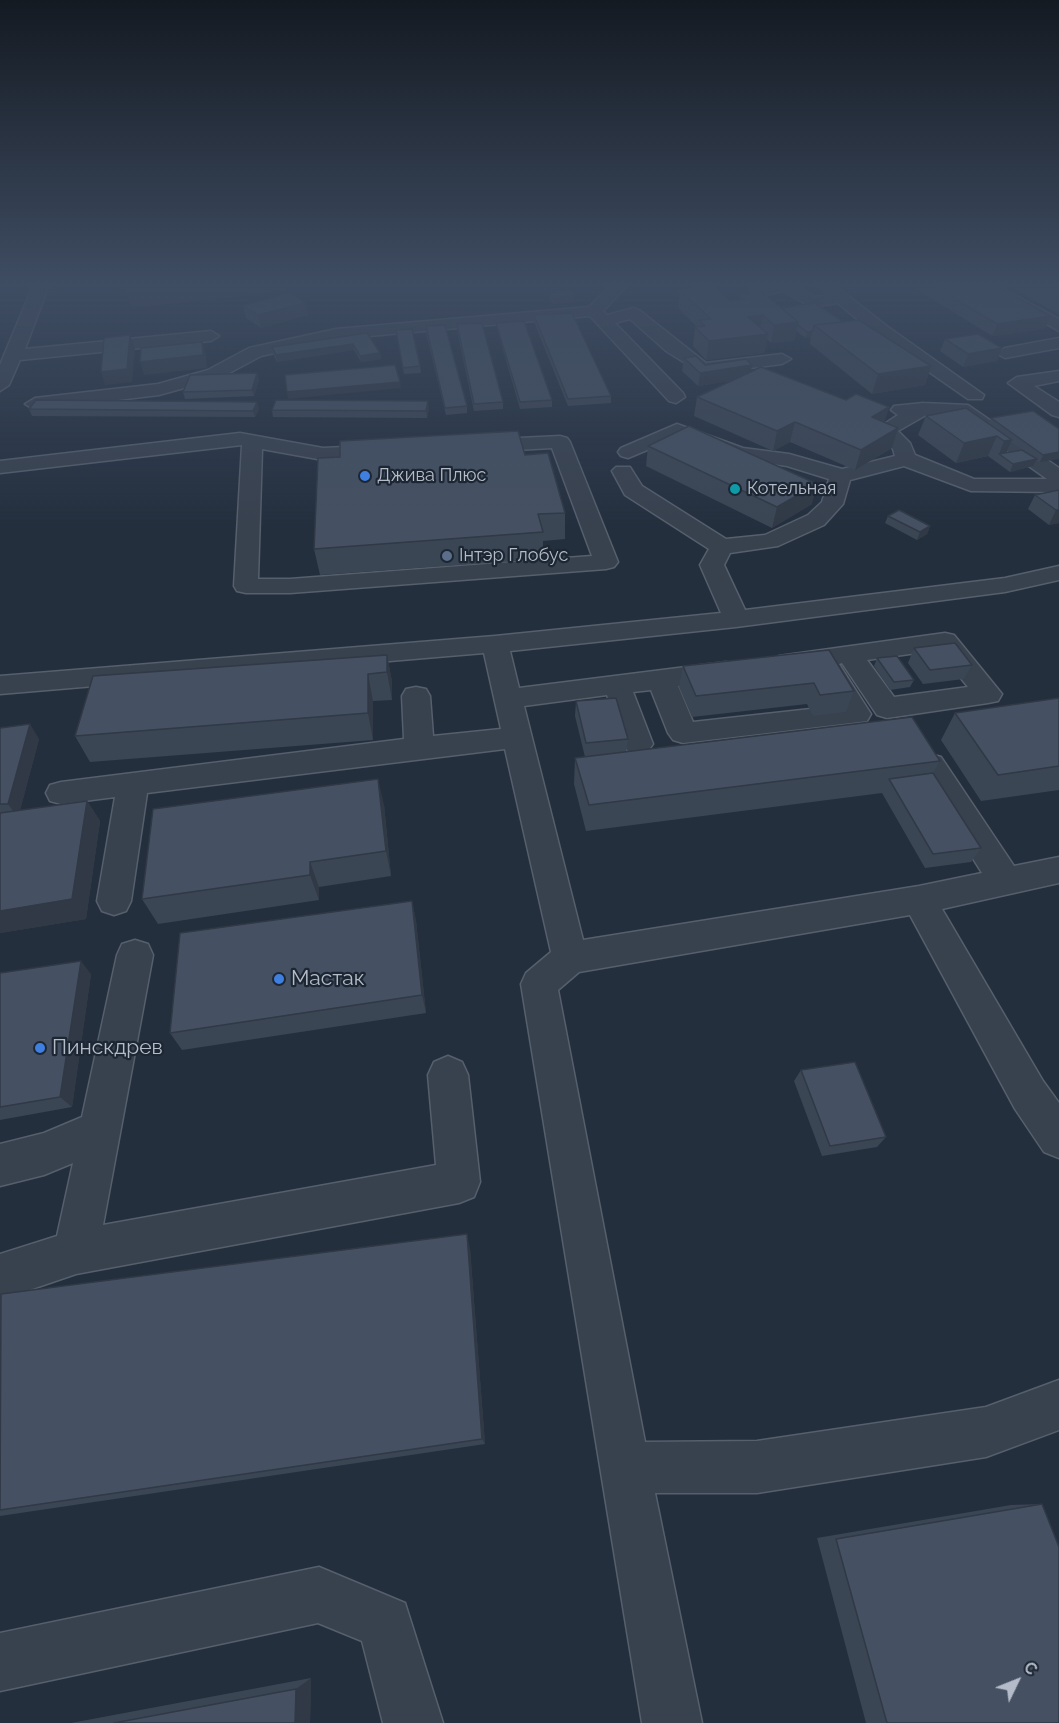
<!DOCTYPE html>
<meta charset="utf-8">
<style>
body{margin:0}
#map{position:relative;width:1059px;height:1723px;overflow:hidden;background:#242f3e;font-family:Raleway,sans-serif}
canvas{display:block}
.north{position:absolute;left:987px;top:1651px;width:60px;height:60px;-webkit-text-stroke:4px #1d2633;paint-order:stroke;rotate:47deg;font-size:16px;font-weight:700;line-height:24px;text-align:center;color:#b4bcc9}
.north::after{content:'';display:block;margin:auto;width:21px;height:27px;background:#b4bcc9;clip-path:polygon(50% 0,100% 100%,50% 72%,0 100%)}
</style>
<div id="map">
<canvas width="1059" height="1723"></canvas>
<div class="north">С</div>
</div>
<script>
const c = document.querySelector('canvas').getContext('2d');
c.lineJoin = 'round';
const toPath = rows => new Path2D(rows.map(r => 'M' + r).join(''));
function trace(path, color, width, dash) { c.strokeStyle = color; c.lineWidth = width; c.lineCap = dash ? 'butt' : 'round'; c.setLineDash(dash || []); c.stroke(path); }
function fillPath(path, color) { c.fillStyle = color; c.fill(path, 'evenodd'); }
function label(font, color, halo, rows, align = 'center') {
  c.font = font + ' Raleway,sans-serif'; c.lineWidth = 4.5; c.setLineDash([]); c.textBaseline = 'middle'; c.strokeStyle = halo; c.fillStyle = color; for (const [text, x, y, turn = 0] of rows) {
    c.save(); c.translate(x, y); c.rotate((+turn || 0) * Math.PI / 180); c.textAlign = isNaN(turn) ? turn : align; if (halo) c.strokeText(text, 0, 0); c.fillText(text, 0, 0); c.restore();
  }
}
const minor = toPath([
 [32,288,48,288,25,349,211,331,219,336,211,341,20,360,9,385,0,391,0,365,32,288],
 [608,288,625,288,603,311,607,315,633,308,639,310,706,363,782,354,791,359,782,364,703,374,666,351,630,319,615,323,683,393,685,397,676,403,669,401,590,316,336,339,261,356,220,378,159,395,35,410,25,404,35,398,158,384,208,370,249,348,336,329,589,307,608,288],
 [752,288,800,288,814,297,828,295,821,288,838,288,888,327,984,395,982,399,968,399,876,335,838,303,811,307,784,291,758,296,752,294,750,291,752,288],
 [982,288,1001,288,1059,319,1059,331,982,288],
 [1059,338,1059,348,1005,358,996,353,1005,348,1059,338],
 [1059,371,1059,381,1034,386,1059,402,1059,417,1052,415,1008,383,1017,377,1059,371],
 [923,403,968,405,1059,468,1059,492,971,491,904,466,850,480,843,504,824,525,778,546,730,553,724,565,745,610,1005,578,1059,566,1059,580,1005,592,736,627,510,651,519,688,726,662,736,665,740,671,736,677,678,686,693,722,838,706,814,667,789,671,779,668,776,662,779,656,945,633,954,635,1002,694,998,701,988,703,887,718,877,715,842,663,839,664,871,714,867,721,683,743,673,740,668,733,651,690,633,692,653,744,648,751,638,754,628,751,623,744,607,695,524,706,583,940,919,886,982,873,915,765,919,757,930,754,941,757,1014,866,1059,857,1059,883,942,909,1043,1081,1059,1103,1059,1158,1044,1152,1015,1109,910,915,579,972,558,990,645,1442,757,1441,986,1407,1059,1380,1059,1430,986,1457,757,1493,655,1493,702,1723,642,1723,521,984,526,973,551,952,505,749,147,793,131,901,126,911,114,915,102,911,97,901,115,797,61,804,50,801,46,793,50,785,61,782,404,739,402,696,406,689,416,687,426,689,430,696,433,736,501,729,484,653,0,694,0,676,495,636,721,613,700,565,709,549,625,495,612,471,616,467,630,467,642,486,726,539,765,535,808,515,822,502,829,479,787,466,732,458,678,437,628,458,621,456,618,452,621,448,677,424,743,448,789,454,842,469,895,456,893,449,875,430,898,415,891,410,894,406,923,403],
 [926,415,957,415,1047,479,974,479,915,455,910,443,898,431,926,415],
 [938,650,968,687,894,697,867,660,938,650],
 [240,433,323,448,385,445,392,447,395,451,392,455,385,457,323,460,262,449,258,579,290,579,592,556,552,448,479,452,472,450,469,446,472,442,479,440,560,436,567,438,570,442,618,562,614,567,606,569,290,593,246,593,237,591,234,586,242,445,0,473,0,461,240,433],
 [135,940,148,944,153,955,103,1225,436,1165,428,1075,434,1062,448,1056,462,1062,468,1075,480,1182,474,1197,459,1203,76,1274,0,1300,0,1254,57,1236,73,1163,44,1175,0,1186,0,1144,44,1133,82,1117,117,955,122,944,135,940],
 [319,1567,405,1603,443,1723,383,1723,362,1641,318,1623,0,1691,0,1633,319,1567]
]);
trace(minor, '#565f6c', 3);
fillPath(minor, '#38414e');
fillPath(toPath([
 [914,288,1000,288,1045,329,992,336],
 [1013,288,1059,288,1059,315],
 [680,290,730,301,740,300,740,295,782,308,843,322,931,366,925,385,872,394,810,344,811,337,806,338,796,331,794,341,771,343,767,339,764,353,706,360,693,346,695,327,697,327,678,308],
 [549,293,574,295,573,302,554,304,549,299],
 [305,303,308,315,261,328,246,318,243,306],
 [534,315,611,396,611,403,568,406,534,322],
 [496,323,552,400,552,407,520,409,497,329],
 [457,324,503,402,503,409,474,411,457,330],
 [426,326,467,406,467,413,446,415,426,333],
 [396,330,420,366,421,373,404,374],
 [367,333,380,353,381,359,361,362,354,350,277,362,273,354,272,347],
 [945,339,1002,348,997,361,963,367,940,351],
 [684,358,705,365,751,371,846,400,889,407,884,422,892,448,855,470,790,442,773,451,694,416,697,397,730,381,698,386,682,371],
 [257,373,259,380,254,396,185,399,183,392],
 [257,402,259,409,255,417,32,416,29,409],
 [429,408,427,418,273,417,272,410],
 [926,416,989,424,991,418,1059,429,1040,462,1036,460,1033,466,1010,472,988,456,956,463,918,435],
 [1011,442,1023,450,1006,453],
 [648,446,812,504,772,528,646,466],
 [525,455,565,513,565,539,543,541,543,559,320,575,314,549],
 [1059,490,1059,523,1049,525,1028,509,1035,495],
 [888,516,930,526,927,534,917,540,885,523],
 [914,648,972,665,964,679,923,684,908,663],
 [829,650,854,691,846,712,813,716,807,704,692,717,679,687,683,666],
 [387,655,392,682,392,700,373,701,373,740,90,762,75,736],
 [877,658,914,680,910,687,890,690,874,666],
 [1059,698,1059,790,981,801,941,740,955,713],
 [576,701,628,739,626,752,940,761,933,773,981,848,971,862,925,868,882,793,586,831,574,784,575,758,585,757,575,716],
 [0,728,39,739,20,810,87,801,100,821,86,919,0,933],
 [384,805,391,876,319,887,319,900,158,924,142,899],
 [412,901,416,921,426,1013,182,1050,170,1033],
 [0,973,91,974,72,1107,0,1120],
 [801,1070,886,1137,877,1147,822,1156,794,1081],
 [470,1249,485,1444,0,1516,0,1297],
 [1042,1504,1059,1723,866,1723,817,1538,1011,1505],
 [311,1678,310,1723,71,1723]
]), '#3b4654');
fillPath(toPath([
 [125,288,286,288,286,291,131,308],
 [574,295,573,302,554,304,554,298],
 [305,303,308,315,261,328,258,315],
 [763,315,760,333,748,317],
 [1050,316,1045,329,992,336,997,324],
 [798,322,794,341,771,343,774,325],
 [813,331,811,337,806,338,807,332],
 [768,334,764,353,706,360,709,341],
 [130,335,135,348,132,382,105,385,101,372],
 [202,342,206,355,207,368,144,375,140,362],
 [353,344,354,350,277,362,276,355],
 [1002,348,997,361,963,367,968,354],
 [380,353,381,359,361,362,360,356],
 [752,365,750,378,698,386,700,373],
 [931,366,925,385,872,394,878,374],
 [257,373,259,380,254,396,252,390],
 [400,382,401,388,288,399,287,392],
 [428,401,429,408,427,418,426,411],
 [257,402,259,409,255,417,253,411],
 [889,407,883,427,872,417],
 [795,422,790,442,773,451,777,431],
 [898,428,892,448,855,470,861,450],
 [997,436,988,456,956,463,964,443],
 [1012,440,1004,458,999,454,1004,441],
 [1059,452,1059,459,1040,462,1043,455],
 [1037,459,1033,466,1010,472,1013,464],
 [817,484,812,504,772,528,777,507],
 [1056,510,1059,510,1059,523,1049,525],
 [930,526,927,534,917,540,920,532],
 [387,655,392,682,392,700,387,672],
 [368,674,373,701,373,740,368,713],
 [30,724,39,739,18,818,8,804],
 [378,779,384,805,391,876,386,851],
 [87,801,100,821,86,919,0,933,0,911],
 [310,862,319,887,319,900,310,875],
 [412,901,416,921,426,1013,422,995],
 [81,961,91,974,72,1107,60,1097],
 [467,1234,470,1249,485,1444,482,1439],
 [311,1678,310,1723,295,1723,296,1689]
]), '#303945');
const building = toPath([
 [698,288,715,288,730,301,745,299,740,295,763,293,798,322,774,325,763,315,748,317,768,334,709,341,695,327,705,326,699,320,711,319,680,290,698,288],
 [937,288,1000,288,1050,316,997,324,937,288],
 [569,290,574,295,554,298,549,293,569,290],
 [290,293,305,303,258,315,243,306,290,293],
 [815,303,843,322,814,325,813,331,807,332,798,325,798,322,782,308,815,303],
 [572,313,611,396,568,399,534,315,572,313],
 [859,320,931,366,878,374,814,325,859,320],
 [524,321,552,400,520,402,496,323,524,321],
 [482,323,503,402,474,404,457,324,482,323],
 [445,325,467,406,445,408,426,326,445,325],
 [412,329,420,366,403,368,396,330,412,329],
 [367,333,380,353,360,356,353,344,276,355,272,347,367,333],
 [978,334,1002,348,968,354,945,339,978,334],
 [130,335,127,369,101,372,104,338,130,335],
 [202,342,203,355,140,362,141,348,202,342],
 [696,356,705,365,746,359,752,365,700,373,684,358,696,356],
 [395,365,400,382,287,392,285,375,395,365],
 [761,367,846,400,856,394,889,407,872,417,898,428,861,450,795,422,777,431,697,397,761,367],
 [257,373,252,390,183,392,190,375,257,373],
 [36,400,257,402,253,411,29,409,36,400],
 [276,400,428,401,426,411,272,410,276,400],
 [966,408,1012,440,1004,441,997,436,964,443,926,416,966,408],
 [1033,411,1059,429,1059,452,1043,455,991,418,1033,411],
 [689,426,817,484,777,507,648,446,689,426],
 [518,431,525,455,548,453,565,513,538,514,543,532,314,549,318,458,340,457,340,441,518,431],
 [1022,450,1037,459,1013,464,999,454,1022,450],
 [1059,490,1059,510,1056,510,1035,495,1059,490],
 [899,510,930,526,920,532,888,516,899,510],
 [955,643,972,665,930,670,914,648,955,643],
 [829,650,854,691,820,695,814,683,696,696,683,666,829,650],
 [387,655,387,672,368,674,368,713,75,736,93,676,387,655],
 [897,656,914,680,894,682,877,658,897,656],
 [616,698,628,739,586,743,576,701,616,698],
 [1059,698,1059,766,998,775,955,713,1059,698],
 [912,717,940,761,589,805,575,758,912,717],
 [30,724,8,804,0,804,0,728,30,724],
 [933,773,981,848,933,854,889,779,933,773],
 [378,779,386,851,310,862,310,875,142,899,153,809,378,779],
 [87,801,72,899,0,911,0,813,87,801],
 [412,901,422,995,170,1033,180,933,412,901],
 [81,961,60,1097,0,1107,0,973,81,961],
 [855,1062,886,1137,830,1146,801,1070,855,1062],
 [467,1234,482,1439,0,1510,1,1294,467,1234],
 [1042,1504,1059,1547,1059,1723,887,1723,836,1539,1042,1504],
 [296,1689,295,1723,114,1723,296,1689]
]);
fillPath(building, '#455162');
trace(building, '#303945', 1.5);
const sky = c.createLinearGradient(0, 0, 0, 529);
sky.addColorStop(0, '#141a22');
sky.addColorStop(0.54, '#3f4d63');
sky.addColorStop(1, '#3f4d6300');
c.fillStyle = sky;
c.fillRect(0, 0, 1059, 529);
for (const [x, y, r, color] of [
 [365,476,6,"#3f7fe0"],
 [735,489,6,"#0f9aa8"],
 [447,556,6,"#5c6f8a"],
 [279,979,6,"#3f7fe0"],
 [40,1048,6,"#3f7fe0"]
]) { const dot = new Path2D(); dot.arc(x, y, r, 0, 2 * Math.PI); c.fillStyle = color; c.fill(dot); trace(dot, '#1d2633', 2); }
label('18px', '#b4bcc9', '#1d2633', [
 ["Джива Плюс",377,476],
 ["Котельная",747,489],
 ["Інтэр Глобус",459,556]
], 'left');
label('21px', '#b4bcc9', '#1d2633', [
 ["Мастак",291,979],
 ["Пинскдрев",52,1048]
], 'left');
</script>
